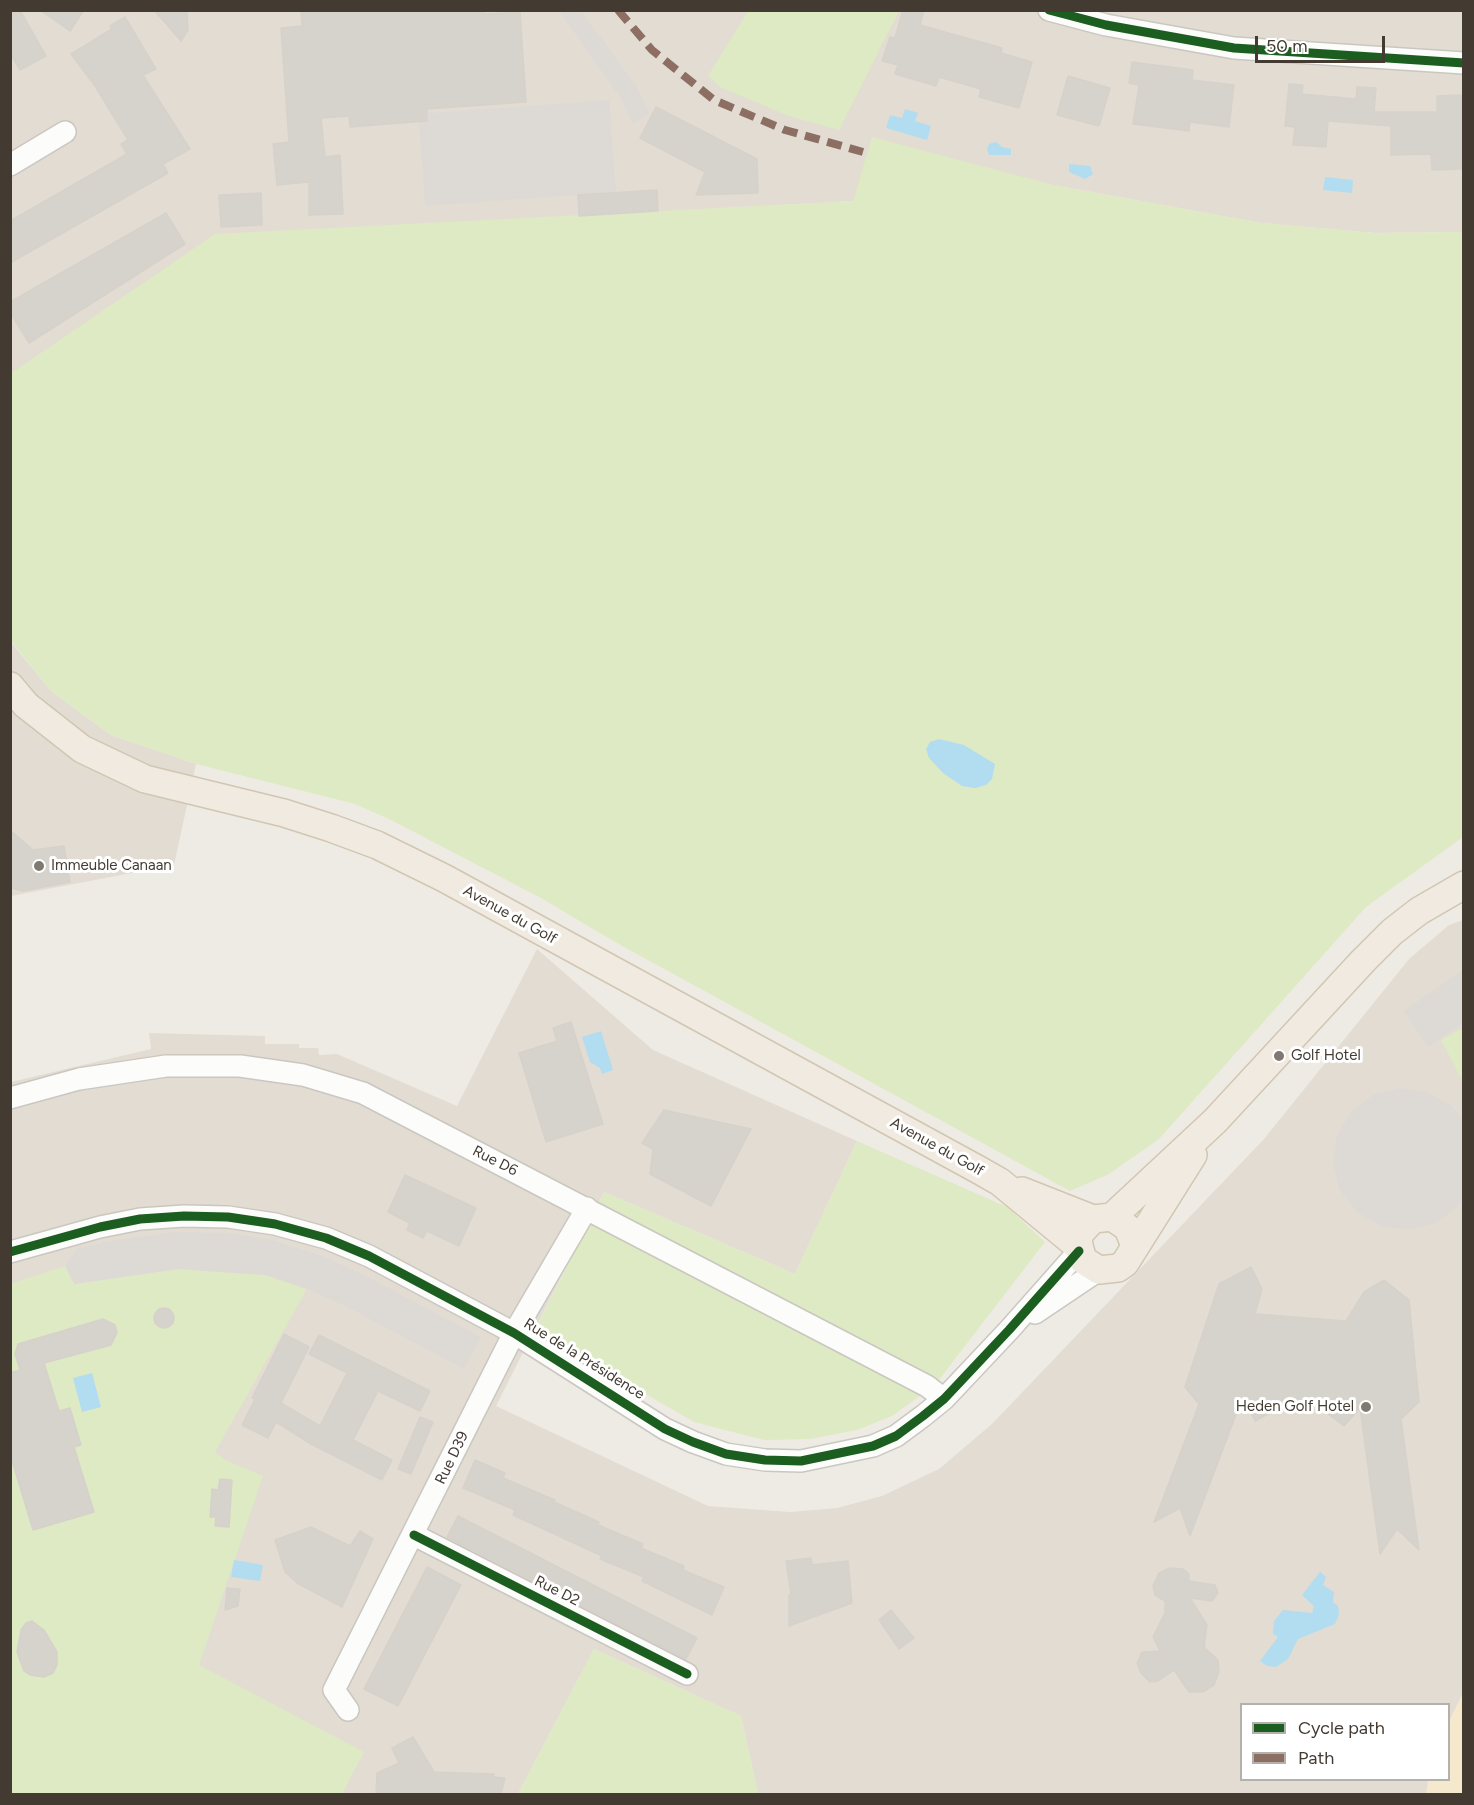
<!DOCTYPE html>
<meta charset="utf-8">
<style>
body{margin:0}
#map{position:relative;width:1474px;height:1805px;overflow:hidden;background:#eeebe5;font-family:Figtree,sans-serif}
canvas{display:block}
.frame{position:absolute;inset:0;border:12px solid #433b32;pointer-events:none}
.legend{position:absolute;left:1240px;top:1703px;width:210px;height:78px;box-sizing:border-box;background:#fff;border:2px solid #b4b1ad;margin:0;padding:8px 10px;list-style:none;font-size:18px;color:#433b32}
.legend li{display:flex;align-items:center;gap:12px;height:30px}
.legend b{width:30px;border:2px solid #b4b1ad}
.scale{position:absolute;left:1255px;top:36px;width:130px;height:27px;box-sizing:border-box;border:3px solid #433b32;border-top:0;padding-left:8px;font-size:18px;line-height:21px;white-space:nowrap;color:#433b32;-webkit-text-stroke:4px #fff;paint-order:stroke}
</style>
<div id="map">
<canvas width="1474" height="1805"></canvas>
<div class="frame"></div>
<ul class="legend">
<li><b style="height:8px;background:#1b5e20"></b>Cycle path</li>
<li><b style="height:8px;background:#8d6e63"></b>Path</li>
</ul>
<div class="scale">50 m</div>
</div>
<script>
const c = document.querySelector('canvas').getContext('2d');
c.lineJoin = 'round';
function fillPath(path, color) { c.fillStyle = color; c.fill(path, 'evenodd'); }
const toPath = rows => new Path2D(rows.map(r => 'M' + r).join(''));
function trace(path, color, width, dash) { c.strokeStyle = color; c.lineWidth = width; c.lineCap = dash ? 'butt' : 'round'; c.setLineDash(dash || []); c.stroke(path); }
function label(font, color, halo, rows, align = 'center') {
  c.font = font + ' Figtree,sans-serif'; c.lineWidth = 6; c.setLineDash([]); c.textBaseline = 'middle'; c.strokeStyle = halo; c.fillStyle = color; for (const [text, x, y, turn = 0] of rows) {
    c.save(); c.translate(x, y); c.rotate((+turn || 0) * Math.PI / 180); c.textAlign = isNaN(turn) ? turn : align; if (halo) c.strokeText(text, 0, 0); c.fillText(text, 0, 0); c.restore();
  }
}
fillPath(toPath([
 [11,11,1463,11,1463,232,1375,233,1261,223,1053,185,966,163,853,201,579,216,32,362,11,374],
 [10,641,51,691,111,735,196,764,174,865,11,896],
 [1463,920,1463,1794,758,1794,741,1716,594,1649,518,1794,11,1794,11,1082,151,1049,149,1033,265,1036,265,1044,299,1044,299,1048,318,1048,319,1055,337,1054,457,1106,537,949,653,1050,857,1141,795,1274,604,1192,496,1406,708,1506,790,1512,837,1508,882,1496,939,1469,992,1424,1264,1139,1409,959,1449,925],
 [1242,1704,1448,1704,1448,1780,1242,1780]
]), '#e3dcd2');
fillPath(toPath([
 [748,11,748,10,899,11,839,130,789,116,720,87,708,76],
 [872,137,1053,185,1261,223,1375,233,1463,232,1463,837,1366,907,1159,1139,1109,1174,1070,1191,615,942,541,898,391,820,355,804,196,764,111,735,51,691,11,641,10,374,215,234,853,201],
 [1463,1028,1463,1082,1441,1040],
 [857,1141,1007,1207,1045,1242,935,1385,892,1416,857,1430,810,1439,764,1440,694,1422,535,1330,604,1192,795,1274],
 [65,1266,74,1284,178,1269,265,1275,307,1289,215,1452,225,1460,263,1476,199,1665,364,1752,342,1794,11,1794,10,1284],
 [594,1649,741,1716,758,1794,518,1794]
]), '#deeac3');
fillPath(toPath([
 [1463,1693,1463,1794,1426,1794,1428,1780,1448,1780,1449,1721]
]), '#f5e9cd');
fillPath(toPath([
 [559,11,581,11,637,87,649,114,633,124,620,97],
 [609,100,616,192,425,206,419,122,427,121,427,113],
 [1463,970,1463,1023,1428,1047,1404,1011],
 [1400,1088,1428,1092,1452,1106,1463,1121,1463,1197,1458,1206,1436,1223,1409,1230,1381,1226,1357,1212,1340,1190,1333,1163,1337,1136,1351,1112,1373,1095],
 [175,1232,230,1233,272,1240,320,1255,358,1272,481,1337,464,1369,345,1306,307,1289,265,1275,178,1269,74,1284,65,1266,78,1248,116,1240]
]), '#dddad6');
fillPath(toPath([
 [905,109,918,113,915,121,931,126,927,140,886,128,890,115,902,118],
 [996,142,1002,147,1011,149,1011,155,989,155,987,149,989,144],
 [1069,164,1090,166,1093,174,1085,179,1069,172],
 [1325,177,1353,180,1352,193,1323,190],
 [939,739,964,745,995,764,992,779,986,785,975,788,962,786,943,773,929,758,926,749,930,742],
 [601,1031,613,1070,602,1074,600,1068,590,1062,582,1037],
 [92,1373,101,1407,82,1412,73,1378],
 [234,1560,263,1565,260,1581,231,1577],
 [1320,1572,1326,1577,1323,1585,1334,1592,1333,1602,1338,1606,1339,1614,1335,1624,1298,1639,1288,1659,1276,1667,1267,1666,1260,1661,1278,1637,1273,1634,1274,1621,1283,1610,1312,1613,1314,1606,1302,1595]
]), '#b2dcf0');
const building = toPath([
 [10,10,20,10,46,56,20,70,10,53,10,10],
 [40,10,84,10,70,31,40,10],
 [154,10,187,10,188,30,181,41,154,10],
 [301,10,484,10,484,14,520,12,526,102,427,109,427,121,350,127,349,116,321,118,325,157,340,155,343,214,309,215,309,182,277,185,273,144,289,142,281,28,302,26,301,10],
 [903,10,924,10,920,25,1002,48,1001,53,1032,62,1019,108,979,97,981,89,939,77,936,86,895,74,898,65,882,61,890,37,895,38,903,10],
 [125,17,156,69,143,75,190,149,163,164,168,173,10,263,10,221,127,154,121,144,128,140,95,86,71,54,112,29,110,26,125,17],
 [1132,62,1193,70,1192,80,1234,85,1229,127,1190,122,1189,131,1133,124,1139,85,1129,83,1132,62],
 [1068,76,1110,88,1099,126,1057,115,1068,76],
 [1289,84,1303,85,1302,94,1356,99,1357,87,1376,88,1374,112,1437,112,1437,96,1464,95,1462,169,1432,170,1431,154,1391,155,1391,126,1328,121,1326,147,1293,145,1295,127,1285,126,1289,84],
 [656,107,757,159,758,193,696,195,705,172,640,138,656,107],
 [657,190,658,211,579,216,578,195,657,190],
 [261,193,262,225,221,227,219,195,261,193],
 [166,213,185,244,29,343,10,312,10,302,166,213],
 [10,830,33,850,64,846,70,882,23,891,10,888,10,830],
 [571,1022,603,1124,546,1142,519,1053,557,1041,553,1028,571,1022],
 [664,1110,751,1129,711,1206,650,1174,653,1149,642,1143,664,1110],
 [405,1175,476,1208,459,1246,427,1231,423,1238,407,1230,410,1223,388,1212,405,1175],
 [1251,1267,1262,1289,1255,1314,1346,1321,1364,1292,1384,1280,1409,1300,1419,1402,1401,1419,1419,1550,1397,1529,1380,1554,1360,1408,1344,1426,1316,1405,1286,1404,1255,1421,1243,1396,1190,1536,1180,1508,1154,1522,1199,1404,1185,1387,1219,1284,1251,1267],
 '154 1318a10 10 0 1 1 20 0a10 10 0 1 1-20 0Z',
 [103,1319,115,1325,117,1333,111,1345,44,1363,59,1411,70,1408,81,1445,74,1447,94,1512,33,1530,10,1454,10,1373,20,1370,15,1354,18,1344,103,1319],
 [284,1334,309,1347,281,1403,320,1426,347,1373,309,1354,319,1335,430,1391,420,1411,378,1391,353,1440,392,1460,382,1480,311,1444,276,1422,268,1438,242,1425,255,1399,252,1398,284,1334],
 [420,1417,433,1422,411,1474,398,1469,420,1417],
 [475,1460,505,1473,503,1478,555,1500,554,1502,599,1522,598,1525,643,1544,641,1548,684,1566,683,1570,724,1587,712,1615,642,1581,644,1577,600,1559,602,1556,513,1515,515,1510,463,1488,475,1460],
 [220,1479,232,1480,229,1527,215,1526,216,1517,210,1517,212,1489,218,1490,220,1479],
 [458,1516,697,1638,686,1659,447,1537,458,1516],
 [311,1527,350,1546,360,1531,373,1539,342,1607,297,1583,285,1572,275,1540,311,1527],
 [811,1558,812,1565,848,1561,852,1603,789,1626,789,1595,791,1595,786,1561,811,1558],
 [427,1567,461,1585,398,1706,364,1689,427,1567],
 [1170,1568,1183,1569,1189,1574,1189,1581,1215,1585,1218,1593,1212,1601,1190,1598,1207,1625,1204,1647,1218,1660,1219,1672,1214,1685,1203,1692,1189,1692,1174,1670,1158,1681,1150,1682,1141,1673,1137,1663,1142,1652,1160,1651,1153,1637,1165,1613,1165,1601,1155,1595,1153,1586,1159,1573,1170,1568],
 [227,1588,240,1589,238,1606,225,1610,227,1588],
 [891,1610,914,1638,899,1649,879,1620,891,1610],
 [32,1621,44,1630,57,1652,57,1665,53,1673,44,1677,30,1675,24,1671,17,1652,21,1630,26,1623,32,1621],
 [413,1737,434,1772,494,1774,493,1777,505,1778,501,1794,376,1794,377,1773,399,1763,392,1748,413,1737]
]);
fillPath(building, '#d6d2cc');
trace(building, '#d6d2cb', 1.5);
const minor = toPath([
 [1049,10,1106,25,1234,48,1464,63],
 [10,165,65,132],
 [10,1098,79,1079,166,1066,240,1066,303,1075,363,1093,927,1386,944,1399],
 [10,1252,100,1227,140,1219,184,1216,228,1217,275,1224,326,1238,369,1256,514,1333,665,1429,693,1442,726,1454,765,1460,801,1461,873,1446,896,1436,923,1416,944,1399,1009,1330,1079,1251],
 [1035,1313,1099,1270],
 [414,1535,687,1674],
 [348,1710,334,1690,514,1333,587,1208]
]);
const major = toPath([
 [10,686,26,705,82,749,145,779,284,813,331,828,377,845,444,878,979,1170,1000,1182,1079,1247],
 [1022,1191,1093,1219],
 [1112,1217,1215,1121,1363,961,1392,932,1419,911,1464,885],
 [1135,1246,1128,1228,1112,1217,1093,1219,1080,1233,1078,1242,1083,1260,1099,1270,1118,1268,1125,1263,1193,1155]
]);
trace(minor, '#cac7c1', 24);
trace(major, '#d1c6b1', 30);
trace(minor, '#fcfcfb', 21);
trace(major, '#f0eae1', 27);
trace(toPath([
 [618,10,652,50,714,100,785,130,863,152]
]), '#8d6e63', 8, [15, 8]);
trace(toPath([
 [1049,10,1106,25,1234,48,1464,63],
 [10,1252,100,1227,140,1219,184,1216,228,1217,275,1224,326,1238,369,1256,514,1333,665,1429,693,1442,726,1454,765,1460,801,1461,873,1446,896,1436,923,1416,944,1399,1009,1330,1079,1251],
 [414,1535,687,1674]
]), '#1b5e20', 9);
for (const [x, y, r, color] of [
 [39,866,6,"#7f7971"],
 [1279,1056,6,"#7f7971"],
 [1366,1407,6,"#7f7971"]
]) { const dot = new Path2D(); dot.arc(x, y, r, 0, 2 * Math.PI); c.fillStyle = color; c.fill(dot); trace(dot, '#fff', 2); }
label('15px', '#433b32', '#fff', [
 ["Immeuble Canaan",51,866],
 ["Golf Hotel",1291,1056],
 ["Heden Golf Hotel",1354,1407,"right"]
], 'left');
label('15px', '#433b32', '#fff', [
 ["Avenue du Golf",510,915,29],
 ["Avenue du Golf",937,1147,29],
 ["Rue D6",495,1161,27],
 ["Rue de la Présidence",584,1359,32],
 ["Rue D39",452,1458,-64],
 ["Rue D2",557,1591,27]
]);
</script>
